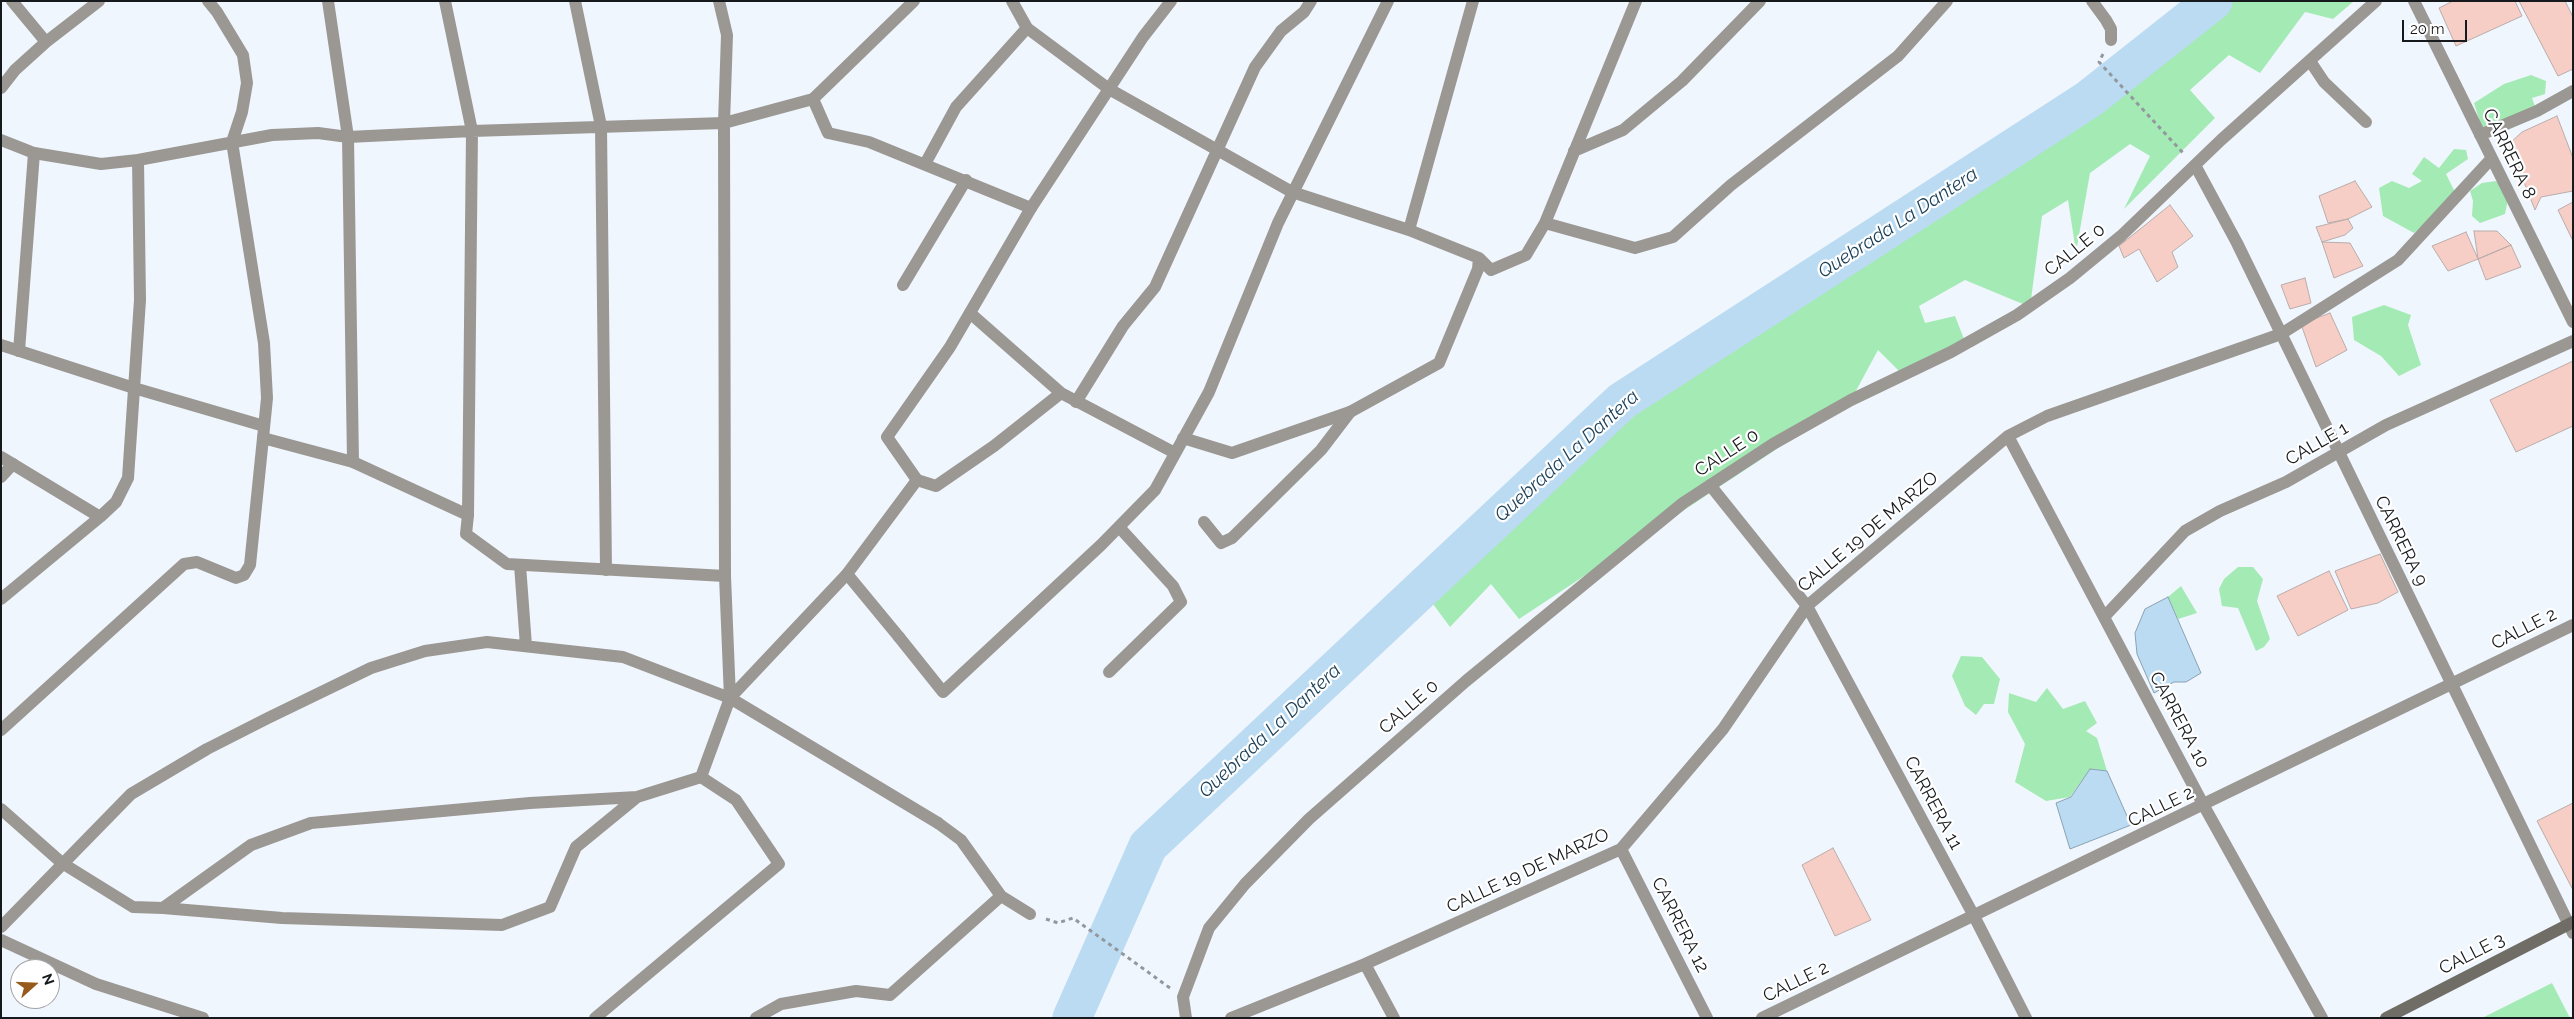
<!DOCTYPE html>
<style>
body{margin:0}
#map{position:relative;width:2574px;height:1019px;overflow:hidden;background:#f0f6fe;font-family:Raleway,sans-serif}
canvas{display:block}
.frame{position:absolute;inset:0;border:2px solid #171a1d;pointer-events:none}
.north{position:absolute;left:10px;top:959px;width:50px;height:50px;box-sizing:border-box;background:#fff;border:1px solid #a2a3a5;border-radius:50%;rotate:70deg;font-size:14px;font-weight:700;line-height:20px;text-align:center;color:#171a1d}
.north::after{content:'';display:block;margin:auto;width:18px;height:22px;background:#965a1b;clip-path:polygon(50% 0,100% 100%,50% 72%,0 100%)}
.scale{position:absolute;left:2402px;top:20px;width:65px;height:22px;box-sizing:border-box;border:2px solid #171a1d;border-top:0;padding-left:6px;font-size:15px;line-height:18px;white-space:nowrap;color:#171a1d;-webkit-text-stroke:4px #fff;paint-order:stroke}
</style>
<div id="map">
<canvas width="2574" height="1019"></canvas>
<div class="frame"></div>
<div class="north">N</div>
<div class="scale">20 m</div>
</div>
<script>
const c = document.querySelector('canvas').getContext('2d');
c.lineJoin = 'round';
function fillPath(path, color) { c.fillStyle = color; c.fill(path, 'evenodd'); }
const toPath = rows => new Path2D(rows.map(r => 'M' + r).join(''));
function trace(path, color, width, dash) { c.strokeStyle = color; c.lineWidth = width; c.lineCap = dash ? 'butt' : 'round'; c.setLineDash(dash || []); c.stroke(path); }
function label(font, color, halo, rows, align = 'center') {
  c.font = font + ' Raleway,sans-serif'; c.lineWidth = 4.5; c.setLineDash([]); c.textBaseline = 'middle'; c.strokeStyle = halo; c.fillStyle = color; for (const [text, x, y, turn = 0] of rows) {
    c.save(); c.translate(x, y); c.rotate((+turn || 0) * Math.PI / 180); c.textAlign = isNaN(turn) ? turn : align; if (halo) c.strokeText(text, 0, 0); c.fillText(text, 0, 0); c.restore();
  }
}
fillPath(toPath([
 [2206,1,2354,1,2333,19,2305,12,2260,73,2229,55,2190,90,2215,118,2124,209,2150,156,2130,144,2090,173,2076,252,2068,200,2042,216,2030,307,1965,280,1919,306,1925,323,1955,316,1966,344,1903,375,1878,350,1851,400,1519,619,1491,584,1450,627,1433,604,1622,401,2089,99],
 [2531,75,2546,81,2545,94,2532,98,2536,109,2482,129,2474,103,2504,84],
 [2454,149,2466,150,2468,159,2446,174,2457,196,2414,233,2383,216,2379,188,2392,181,2409,188,2422,181,2412,174,2424,157,2439,168],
 [2496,181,2509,194,2505,214,2480,223,2472,216,2473,201,2470,191,2482,183],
 [2384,305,2411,315,2408,325,2421,365,2399,376,2381,356,2354,340,2352,317],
 [2238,567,2253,567,2263,579,2257,601,2270,639,2264,647,2256,651,2238,608,2222,606,2219,589,2224,579],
 [2181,586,2197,613,2178,619,2168,597],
 [1961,656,1982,657,2000,679,1994,704,1984,704,1976,715,1965,706,1952,676],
 [2047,688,2063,709,2085,701,2097,723,2086,731,2097,738,2107,771,2090,769,2070,797,2046,801,2015,782,2025,744,2008,712,2009,693,2036,702],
 [2552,983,2570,1018,2482,1018]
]), '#a4eab4');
const water = toPath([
 [2168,597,2201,673,2186,682,2174,682,2154,693,2137,654,2135,633,2145,609,2168,597],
 [2090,769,2107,771,2131,825,2070,849,2056,803,2071,797,2090,769]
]);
fillPath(water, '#bbdbf2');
trace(water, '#8aa1b2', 1);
trace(toPath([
 [1072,1018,1148,846,1622,401,2089,99,2213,1]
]), '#bbdbf2', 39);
const building = toPath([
 [2453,1,2515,1,2522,16,2456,46,2439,8,2453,1],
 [2519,1,2565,1,2573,17,2573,69,2558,76,2519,1],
 [2557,116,2573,158,2573,191,2541,197,2535,210,2509,144,2522,132,2557,116],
 [2355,181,2372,207,2348,219,2328,223,2319,196,2355,181],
 [2573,202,2573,241,2558,210,2573,202],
 [2170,205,2193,236,2172,252,2178,267,2157,282,2139,249,2124,258,2119,246,2170,205],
 [2348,219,2353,228,2345,235,2322,242,2316,227,2348,219],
 [2474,231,2497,231,2511,245,2478,259,2474,231],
 [2466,232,2478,259,2448,271,2432,246,2466,232],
 [2322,242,2350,243,2363,266,2334,278,2322,242],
 [2511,245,2521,267,2486,280,2478,259,2511,245],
 [2305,278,2311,303,2290,309,2281,285,2305,278],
 [2330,313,2347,350,2316,367,2301,324,2330,313],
 [2573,361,2573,426,2516,452,2490,400,2573,361],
 [2380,554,2398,592,2378,603,2351,609,2335,571,2380,554],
 [2329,571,2348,610,2298,636,2277,596,2329,571],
 [2573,803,2573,890,2537,821,2573,803],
 [1833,848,1871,920,1835,936,1802,865,1833,848]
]);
fillPath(building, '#f6cec6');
trace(building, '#b9acaa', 1);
trace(toPath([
 [2103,54,2099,62,2184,154],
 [1046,919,1058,923,1073,918,1170,988]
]), '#93989e', 3, [4, 4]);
trace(toPath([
 [2310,61,2324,82,2366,122],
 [813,99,828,133,869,142,1031,208,950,347,887,437,917,480,847,574,899,637],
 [925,164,956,107,1027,28],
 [19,351,34,153],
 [1076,402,1123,326,1155,287,1255,67,1281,31,1304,12,1311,1],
 [1,477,13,464],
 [1204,522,1221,543,1232,538,1321,450,1350,412],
 [1109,672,1181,602,1173,586,1119,527],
 [1,730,184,564,197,562,236,578,244,575,250,565,263,438,353,462,468,515,466,534,507,564,725,576],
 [1,809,62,863],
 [938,823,961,840,1001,896],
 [1,940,96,984,203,1018],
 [595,1018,779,864,736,800,701,777],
 [756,1018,781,1004,856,991,890,995,1001,896,1030,914]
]), '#9b9894', 12);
trace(toPath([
 [12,1,46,42],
 [208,1,217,12,243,55,247,83,242,112,232,142,264,343,267,398,263,438],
 [328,1,348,137,353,462],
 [445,1,472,131,468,515],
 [575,1,601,126,606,570],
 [1012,1,1027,28,1109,89,1292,192,1409,230],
 [2092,1,2106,20,2111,29,2111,40],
 [2414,1,2573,322],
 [1,88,15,70,46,42,99,1],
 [2480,135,2537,111,2573,91],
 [1,140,34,153,101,164,138,160,140,300,128,478,116,502,100,517,1,599],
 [1574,151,1623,130,1682,81,1760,1],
 [138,160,272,135,318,133,348,137,472,131,724,123,813,99,914,1],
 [2195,165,2237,243,2573,933],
 [1031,208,1143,37,1171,1],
 [1545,223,1635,248,1673,237,1731,185,1898,56,1947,1],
 [1479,258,1491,270,1526,255,1545,223,1636,1],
 [903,285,966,180],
 [970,313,1061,393,1175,453],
 [1,345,134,388,264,426],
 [2008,436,2204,806,2322,1018],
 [1183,438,1232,453,1350,412,1439,363,1478,269,1479,258,1409,230,1473,1],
 [1,457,100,517],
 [917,480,936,486,994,446,1061,393],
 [1710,485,1807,606,1974,916,2026,1018],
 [520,565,526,646],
 [2105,616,2185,531,2220,511,2286,482,2386,425,2573,341],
 [899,637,943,692,1101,545,1155,490,1209,392,1278,223,1388,1],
 [730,698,938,823],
 [1621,849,1707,1018],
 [62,863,133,907,163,908,251,845,311,823,530,803,637,797,701,777,730,698,847,574],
 [163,908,282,918,502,925,550,907,576,847,637,797],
 [1,927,131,794,207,749,268,718,371,668,425,651,487,642,623,657,730,698,725,576,724,123,727,35,719,1],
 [1365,964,1394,1018],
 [1186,1018,1183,997,1209,928,1245,884,1309,819,1466,681,1683,503,1773,444,1851,400,1951,352,2017,315,2070,278,2121,236,2221,140,2376,1],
 [1231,1018,1365,964,1621,849,1723,729,1807,606,2008,436,2047,416,2281,334,2398,260,2491,159],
 [1762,1018,2573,625]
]), '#9b9894', 12);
trace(toPath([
 [2386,1018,2573,922]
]), '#706c66', 12);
label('18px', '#171a1d', '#fff', [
 ["CARRERA 8",2509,154,64],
 ["CALLE 0",2075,250,-39],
 ["CALLE 1",2317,444,-30],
 ["CALLE 0",1727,453,-33],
 ["CALLE 19 DE MARZO",1868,532,-40],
 ["CARRERA 9",2401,541,64],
 ["CALLE 2",2524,629,-27],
 ["CALLE 0",1409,707,-41],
 ["CARRERA 10",2179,720,62],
 ["CARRERA 11",1933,803,62],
 ["CALLE 2",2161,807,-26],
 ["CALLE 19 DE MARZO",1528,871,-25],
 ["CARRERA 12",1680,925,63],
 ["CALLE 3",2472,954,-27],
 ["CALLE 2",1796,982,-26]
]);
label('italic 19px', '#1b3f56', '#fff', [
 ["Quebrada La Dantera",1898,223,-33],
 ["Quebrada La Dantera",1567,456,-42],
 ["Quebrada La Dantera",1270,731,-43]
]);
</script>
